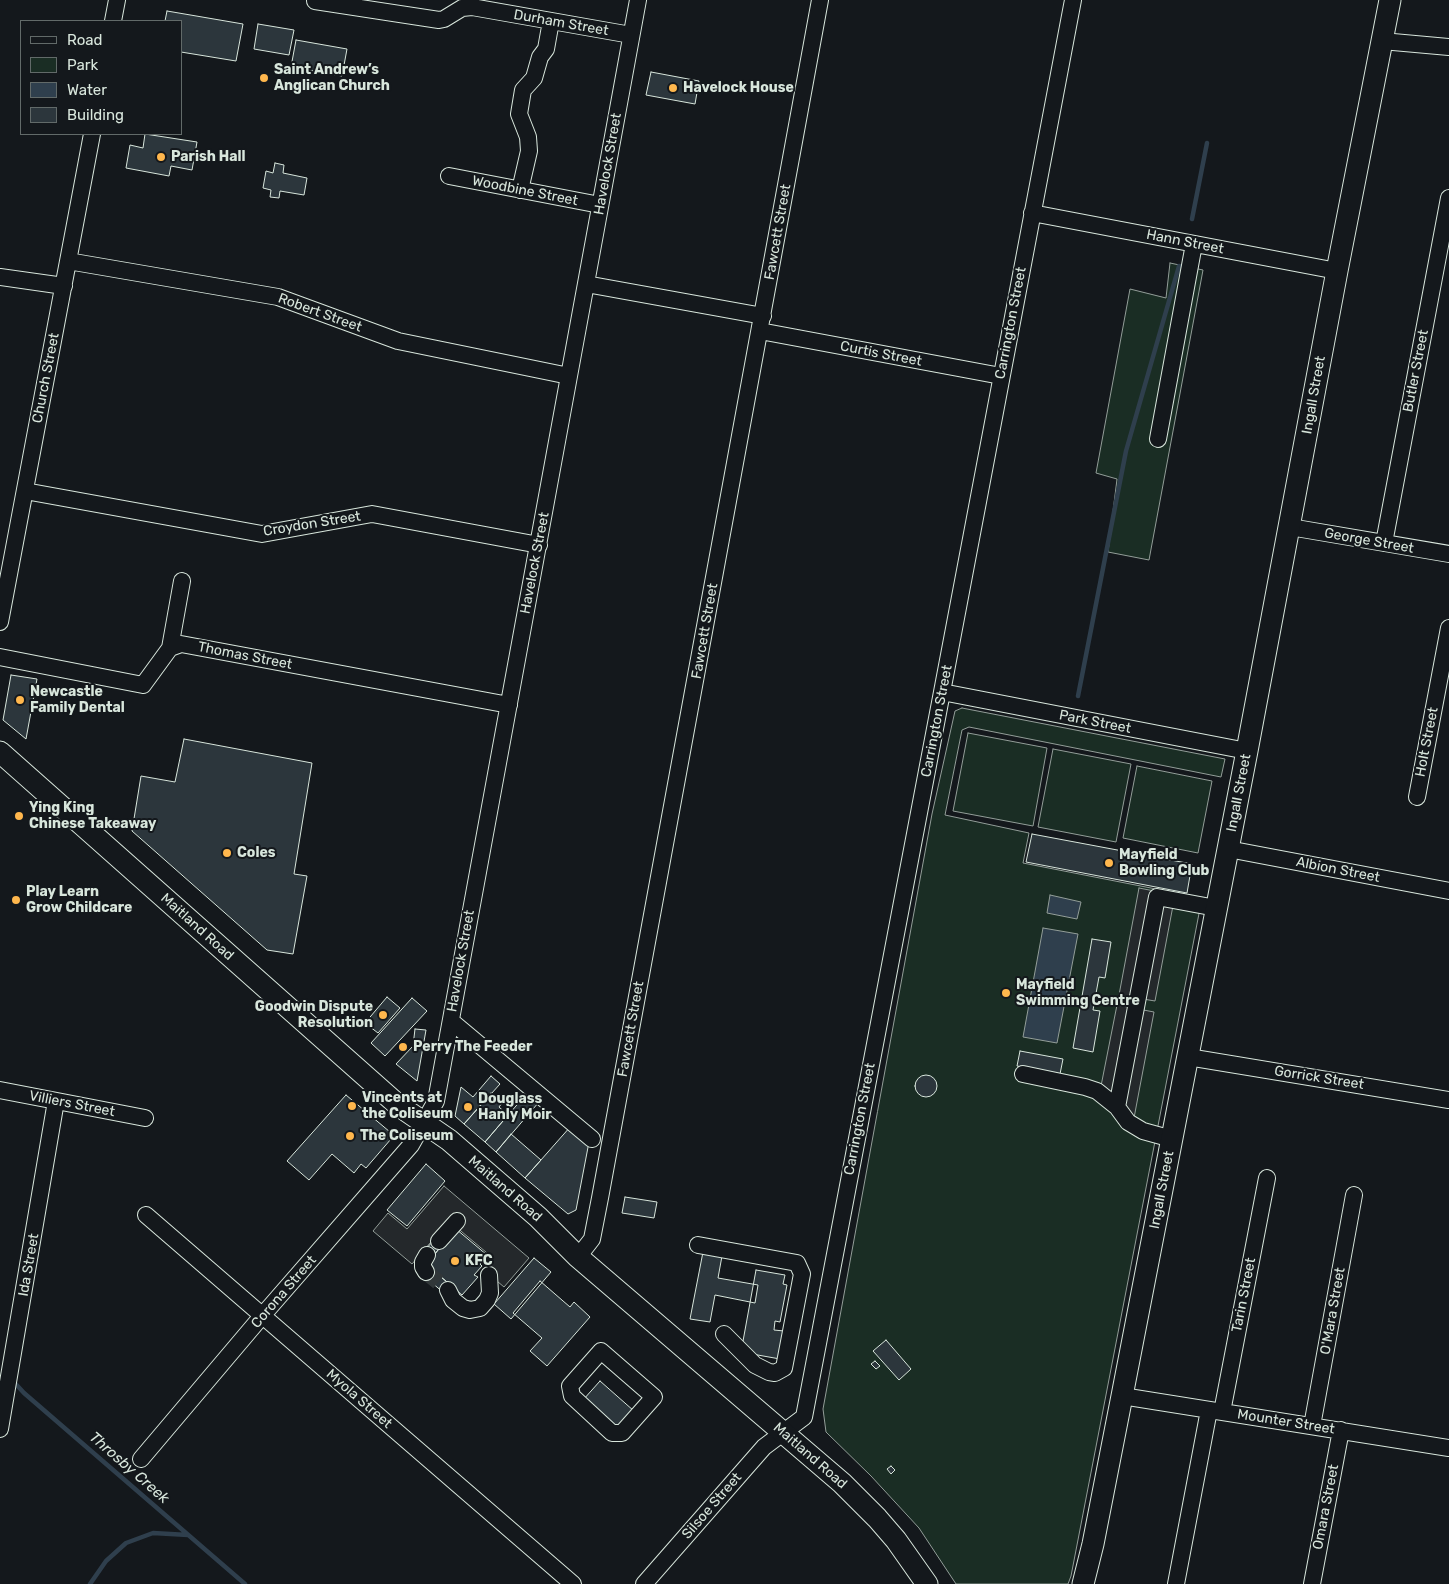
<!DOCTYPE html>
<meta charset="utf-8">
<style>
body{margin:0}
#map{position:relative;width:1449px;height:1584px;overflow:hidden;background:#14181c;font-family:Rubik,sans-serif}
canvas{display:block}
.legend{position:absolute;left:20px;top:20px;width:162px;height:115px;box-sizing:border-box;background:#14181c;border:1px solid #626a69;margin:0;padding:6px 9px;list-style:none;font-size:15px;color:#d8e6dc}
.legend li{display:flex;align-items:center;gap:10px;height:25px}
.legend b{width:25px;border:1px solid #626a69}
</style>
<div id="map">
<canvas width="1449" height="1584"></canvas>
<ul class="legend">
<li><b style="height:6px;background:#14181c"></b>Road</li>
<li><b style="height:14px;background:#1a2d24"></b>Park</li>
<li><b style="height:14px;background:#2f3f4d"></b>Water</li>
<li><b style="height:14px;background:#2c363c"></b>Building</li>
</ul>
</div>
<script>
const c = document.querySelector('canvas').getContext('2d');
c.lineJoin = 'round';
function fillPath(path, color) { c.fillStyle = color; c.fill(path, 'evenodd'); }
const toPath = rows => new Path2D(rows.map(r => 'M' + r).join(''));
function trace(path, color, width, dash) { c.strokeStyle = color; c.lineWidth = width; c.lineCap = dash ? 'butt' : 'round'; c.setLineDash(dash || []); c.stroke(path); }
function label(font, color, halo, rows, align = 'center') {
  c.font = font + ' Rubik,sans-serif'; c.lineWidth = 4; c.setLineDash([]); c.textBaseline = 'middle'; c.strokeStyle = halo; c.fillStyle = color; for (const [text, x, y, turn = 0] of rows) {
    c.save(); c.translate(x, y); c.rotate((+turn || 0) * Math.PI / 180); c.textAlign = isNaN(turn) ? turn : align; if (halo) c.strokeText(text, 0, 0); c.fillText(text, 0, 0); c.restore();
  }
}
const green = toPath([
 [1170,263,1203,270,1149,560,1108,552,1117,479,1096,473,1130,289,1166,298,1170,263],
 [962,708,1225,759,1221,777,969,727,962,730,945,815,1029,833,1023,863,1202,898,1071,1576,1068,1584,956,1584,919,1528,871,1476,826,1432,823,1409,932,814,955,711,962,708],
 [968,733,1047,748,1033,826,953,811,968,733],
 [1053,749,1131,764,1116,842,1038,827,1053,749],
 [1137,766,1212,781,1198,853,1123,838,1137,766]
]);
fillPath(green, '#1a2d24');
trace(green, '#939e99', 1);
const parking = toPath([
 [1139,888,1175,895,1155,1001,1119,995,1139,888],
 [1117,1005,1154,1012,1134,1118,1101,1086,1117,1005],
 [444,1186,529,1258,504,1287,484,1270,493,1258,449,1221,412,1264,373,1231,388,1213,407,1229,444,1186]
]);
fillPath(parking, '#24282b');
trace(parking, '#939e99', 1);
const water = toPath([
 [1050,895,1081,902,1077,919,1047,913,1050,895],
 [1043,928,1078,934,1057,1043,1023,1037,1043,928]
]);
fillPath(water, '#2f3f4d');
trace(water, '#939e99', 1);
trace(toPath([
 [1192,219,1207,143],
 [1078,696,1126,451,1179,266],
 [13,1381,24,1393,245,1584],
 [90,1584,106,1561,126,1543,153,1533,188,1535]
]), '#2f3f4d', 4.5);
const building = toPath([
 [167,11,243,24,236,61,181,52,181,21,165,21,167,11],
 [258,24,294,30,289,55,254,49,258,24],
 [296,40,347,49,342,76,291,67,296,40],
 [651,72,699,81,695,104,646,95,651,72],
 [145,134,197,142,192,170,171,166,169,176,126,168,130,145,143,148,145,134],
 [275,163,284,165,283,173,307,178,304,195,280,191,279,198,270,197,271,190,263,188,266,171,273,173,275,163],
 [11,675,37,679,26,739,3,720,11,675],
 [184,739,312,763,294,874,307,876,293,954,267,950,132,831,141,776,175,782,184,739],
 [1032,834,1192,864,1187,893,1026,862,1032,834],
 [1092,939,1111,942,1105,978,1099,977,1093,1010,1100,1011,1093,1052,1073,1048,1092,939],
 [387,997,400,1008,378,1033,365,1023,387,997],
 [412,998,427,1011,385,1056,371,1043,412,998],
 [415,1029,426,1030,417,1081,396,1064,413,1046,415,1029],
 [1020,1051,1063,1059,1060,1074,1017,1066,1020,1051],
 '915 1086a11 11 0 1 1 22 0a11 11 0 1 1-22 0Z',
 [491,1076,500,1084,464,1124,455,1116,461,1087,473,1097,491,1076],
 [528,1092,539,1102,496,1152,485,1142,528,1092],
 [491,1093,502,1103,499,1107,508,1115,485,1142,464,1124,491,1093],
 [346,1095,390,1132,391,1139,366,1168,361,1164,354,1173,332,1154,309,1180,287,1161,346,1095],
 [571,1126,589,1142,576,1210,568,1214,525,1178,571,1126],
 [511,1134,541,1160,525,1178,496,1152,511,1134],
 [426,1164,445,1181,407,1226,387,1210,426,1164],
 [625,1197,657,1202,654,1218,622,1213,625,1197],
 [456,1229,487,1255,480,1264,482,1266,474,1275,478,1277,462,1295,426,1264,456,1229],
 [436,1238,443,1244,431,1259,423,1252,436,1238],
 [703,1252,722,1256,718,1278,758,1285,755,1303,715,1295,710,1322,690,1319,703,1252],
 [534,1258,551,1272,511,1319,494,1304,534,1258],
 [430,1268,452,1286,445,1294,423,1275,430,1268],
 [756,1270,785,1275,783,1284,787,1285,780,1322,775,1321,774,1330,784,1331,780,1359,741,1352,756,1270],
 [540,1281,570,1307,574,1302,590,1317,547,1366,530,1351,542,1338,513,1313,540,1281],
 [886,1340,911,1369,899,1380,873,1351,886,1340],
 [875,1361,880,1366,876,1369,871,1364,875,1361],
 [600,1381,634,1411,617,1430,583,1400,600,1381],
 [891,1466,895,1470,891,1474,887,1469,891,1466]
]);
fillPath(building, '#2c363c');
trace(building, '#d8e6dc', 1);
trace(toPath([
 [426,1272,448,1290]
]), '#313739', 16, [16, 8]);
const minor = toPath([
 [315,1,439,20,444,19,462,8,472,7,631,35],
 [113,21,117,0],
 [1382,41,1449,47],
 [449,176,600,205],
 [520,190,529,151,528,137,519,114,523,90,534,78,540,57,546,49,551,21],
 [1032,213,1337,271],
 [68,261,278,297,398,341,569,376],
 [0,277,64,286],
 [586,284,763,316],
 [760,331,1001,376],
 [1158,439,1194,244],
 [25,491,262,534,372,514,539,545],
 [1290,527,1449,554],
 [1384,543,1449,198],
 [0,622,92,134],
 [170,648,182,581],
 [0,657,143,685,170,648,181,644,509,705],
 [942,692,1247,751],
 [1417,797,1449,628],
 [1228,849,1449,891],
 [451,1021,592,1139],
 [1188,1057,1449,1100],
 [1023,1074,1085,1087,1097,1091,1117,1107],
 [0,1090,145,1118],
 [1172,1139,1143,1131,1128,1122,1117,1107,1157,897,1216,908],
 [146,1215,573,1584],
 [439,1241,457,1221],
 [698,1245,797,1263,802,1274,784,1368,775,1373,769,1372,755,1365,724,1334],
 [578,1257,592,1239,600,1198,820,0],
 [426,1272,423,1267,423,1262,427,1255],
 [448,1290,453,1300,463,1308,470,1310,480,1308,487,1300,490,1293,489,1275],
 [601,1351,654,1397,622,1433,612,1433,572,1396,570,1386,601,1351],
 [1122,1396,1449,1448],
 [1222,1412,1267,1178],
 [1312,1426,1354,1195],
 [0,1429,56,1101],
 [141,1459,262,1316,411,1145,436,1101,638,0],
 [644,1584,764,1447,804,1417,942,692,1073,0],
 [1176,1584,1209,1410],
 [1312,1584,1341,1430]
]);
const major = toPath([
 [0,752,398,1105,449,1140,538,1217,578,1257,842,1483,877,1518,896,1540,927,1584],
 [1083,1584,1093,1544,1122,1396,1247,751,1337,271,1390,0]
]);
trace(minor, '#d8e6dc', 18);
trace(major, '#d8e6dc', 23);
trace(minor, '#14181c', 16);
trace(major, '#14181c', 21);
for (const [x, y, r, color] of [
 [264,78,5,"#ffb74d"],
 [673,88,5,"#ffb74d"],
 [161,157,5,"#ffb74d"],
 [20,700,5,"#ffb74d"],
 [19,816,5,"#ffb74d"],
 [227,853,5,"#ffb74d"],
 [1109,863,5,"#ffb74d"],
 [16,900,5,"#ffb74d"],
 [1006,993,5,"#ffb74d"],
 [383,1015,5,"#ffb74d"],
 [403,1047,5,"#ffb74d"],
 [352,1106,5,"#ffb74d"],
 [468,1107,5,"#ffb74d"],
 [350,1136,5,"#ffb74d"],
 [455,1261,5,"#ffb74d"]
]) { const dot = new Path2D(); dot.arc(x, y, r, 0, 2 * Math.PI); c.fillStyle = color; c.fill(dot); trace(dot, '#14181c', 2); }
label('14px', '#d8e6dc', '#14181c', [
 ["Durham Street",561,23,10],
 ["Havelock Street",608,164,-80],
 ["Woodbine Street",525,191,11],
 ["Fawcett Street",778,232,-80],
 ["Hann Street",1185,242,11],
 ["Robert Street",320,313,20],
 ["Carrington Street",1011,323,-79],
 ["Curtis Street",881,354,11],
 ["Butler Street",1416,371,-79],
 ["Church Street",46,378,-79],
 ["Ingall Street",1314,395,-80],
 ["Croydon Street",312,524,-9],
 ["George Street",1369,541,10],
 ["Havelock Street",535,563,-79],
 ["Fawcett Street",705,631,-80],
 ["Thomas Street",245,656,11],
 ["Carrington Street",937,721,-79],
 ["Park Street",1095,722,11],
 ["Holt Street",1427,742,-79],
 ["Ingall Street",1239,793,-79],
 ["Albion Street",1338,870,11],
 ["Maitland Road",197,927,42],
 ["Havelock Street",461,961,-80],
 ["Fawcett Street",631,1029,-80],
 ["Gorrick Street",1319,1078,9],
 ["Villiers Street",72,1104,11],
 ["Carrington Street",860,1119,-79],
 ["Maitland Road",505,1189,41],
 ["Ingall Street",1162,1190,-79],
 ["Ida Street",29,1265,-80],
 ["Corona Street",284,1292,-49],
 ["Tarin Street",1244,1295,-79],
 ["O'Mara Street",1333,1311,-80],
 ["Myola Street",359,1399,41],
 ["Mounter Street",1286,1422,9],
 ["Maitland Road",810,1456,41],
 ["Silsoe Street",712,1506,-49],
 ["Omara Street",1326,1507,-79]
]);
label('bold 14px', '#d8e6dc', '#14181c', [
 ["Saint Andrew’s",274,70],
 ["Anglican Church",274,86],
 ["Havelock House",683,88],
 ["Parish Hall",171,157],
 ["Newcastle",30,692],
 ["Family Dental",30,708],
 ["Ying King",29,808],
 ["Chinese Takeaway",29,824],
 ["Coles",237,853],
 ["Mayfield",1119,855],
 ["Bowling Club",1119,871],
 ["Play Learn",26,892],
 ["Grow Childcare",26,908],
 ["Mayfield",1016,985],
 ["Swimming Centre",1016,1001],
 ["Goodwin Dispute",373,1007,"right"],
 ["Resolution",373,1023,"right"],
 ["Perry The Feeder",413,1047],
 ["Vincents at",362,1098],
 ["the Coliseum",362,1114],
 ["Douglass",478,1099],
 ["Hanly Moir",478,1115],
 ["The Coliseum",360,1136],
 ["KFC",465,1261]
], 'left');
label('italic 15px', '#d8e6dc', '#14181c', [
 ["Throsby Creek",129,1468,41]
]);
</script>
